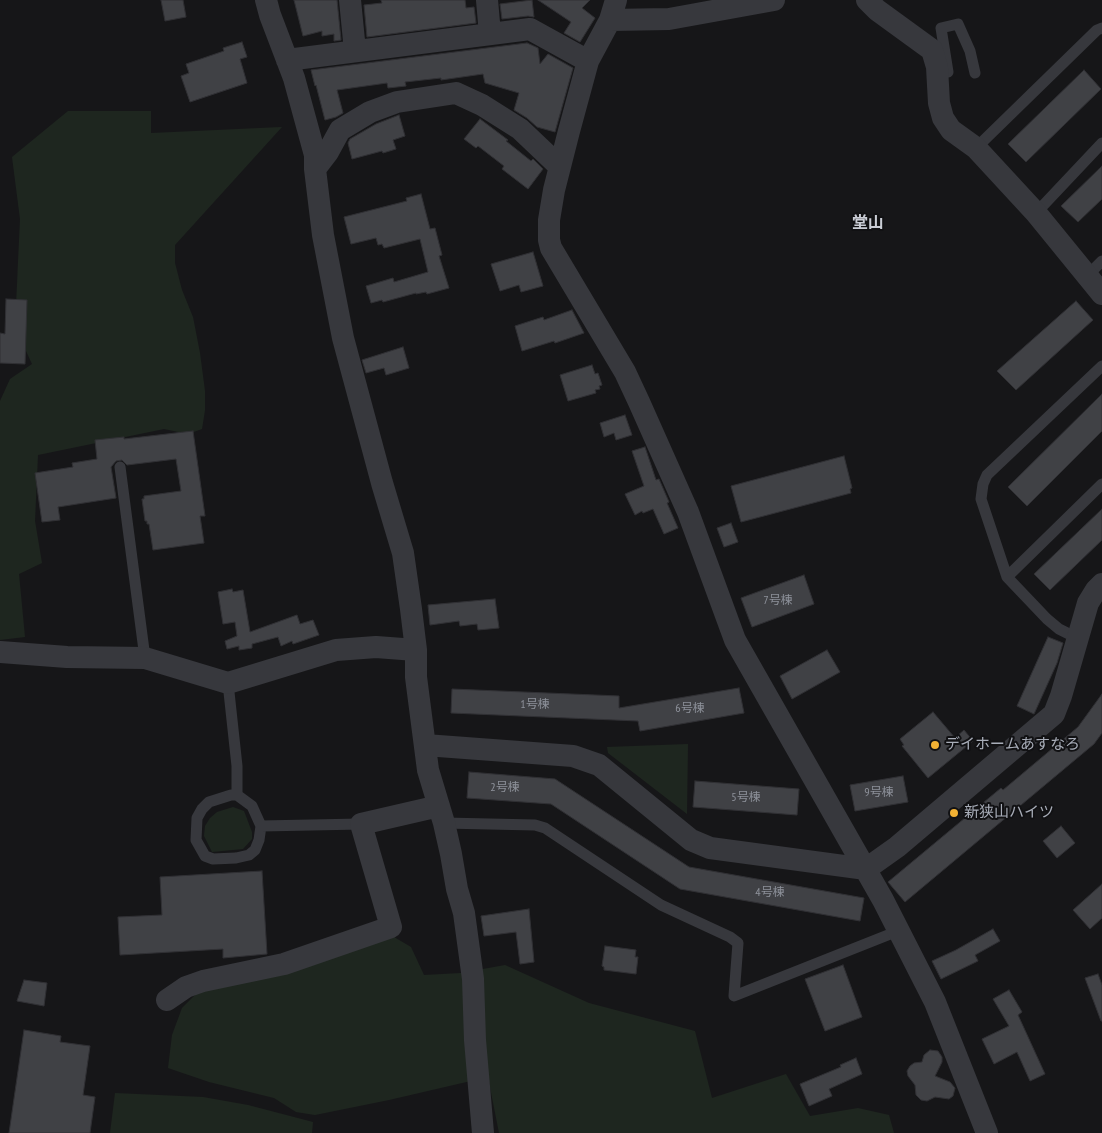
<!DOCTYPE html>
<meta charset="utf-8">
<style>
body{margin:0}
canvas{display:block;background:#161618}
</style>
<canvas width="1102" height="1133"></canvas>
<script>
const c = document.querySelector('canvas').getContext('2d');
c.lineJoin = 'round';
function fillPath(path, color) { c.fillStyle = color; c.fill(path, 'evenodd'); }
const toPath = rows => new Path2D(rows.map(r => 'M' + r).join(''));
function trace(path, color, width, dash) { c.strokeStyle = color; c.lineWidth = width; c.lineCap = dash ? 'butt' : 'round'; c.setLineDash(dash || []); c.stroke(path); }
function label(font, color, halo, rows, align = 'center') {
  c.font = font + ' "PT Sans Narrow","Noto Sans JP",sans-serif'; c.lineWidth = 4; c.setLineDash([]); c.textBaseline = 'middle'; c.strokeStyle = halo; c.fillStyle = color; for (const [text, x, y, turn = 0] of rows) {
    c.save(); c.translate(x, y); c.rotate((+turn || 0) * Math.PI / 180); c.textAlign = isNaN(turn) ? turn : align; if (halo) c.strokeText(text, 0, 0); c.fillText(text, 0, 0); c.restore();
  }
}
fillPath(toPath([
 [68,111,151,111,151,133,282,127,175,245,175,263,182,290,193,317,200,353,205,391,205,410,202,429,188,434,164,429,38,455,35,521,42,563,19,574,25,637,0,640,0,401,10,379,32,364,15,327,20,219,12,157],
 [688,744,687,814,608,753,607,747],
 [233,807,244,811,252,832,252,839,243,849,212,852,204,836,205,826,210,818,217,812],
 [394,937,411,947,424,975,461,973,505,965,589,1003,695,1031,712,1098,786,1074,810,1116,858,1108,889,1115,894,1133,499,1133,488,1077,389,1100,315,1115,296,1112,274,1098,209,1082,168,1068,172,1035,182,1008,198,992],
 [115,1093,203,1097,248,1105,313,1122,312,1133,110,1133]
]), '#1e261f');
const building = toPath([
 [161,0,183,0,186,17,165,21,161,0],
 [294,0,337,0,341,40,334,41,334,34,322,36,322,31,303,36,294,0],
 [381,0,465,0,466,8,474,7,476,23,367,37,364,5,382,3,381,0],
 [532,0,534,17,528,16,502,19,500,4,532,0],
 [538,0,590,0,582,8,595,18,580,42,564,33,571,22,538,0],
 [242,42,247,57,240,59,247,83,190,102,181,76,189,73,186,64,224,51,223,48,242,42],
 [527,43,538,48,540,64,548,54,573,68,555,132,537,127,527,118,514,110,519,93,485,83,483,74,441,80,441,78,405,82,406,86,388,88,387,83,337,90,343,113,336,117,325,120,316,85,315,86,311,70,527,43],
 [1084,70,1101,89,1026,162,1008,144,1084,70],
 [399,115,405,136,393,140,396,149,383,153,382,151,352,159,348,143,350,139,376,124,399,115],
 [480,119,508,140,506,141,531,161,533,159,543,169,528,189,502,169,504,166,478,146,476,148,464,139,480,119],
 [1102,166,1102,199,1078,222,1061,206,1102,166],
 [421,194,430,229,435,228,442,255,439,256,449,288,427,294,426,292,416,294,416,293,383,302,382,300,371,303,366,286,393,278,394,282,428,272,420,239,384,248,382,244,378,245,376,238,351,244,344,217,407,201,406,198,421,194],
 [533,252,543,286,521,292,519,285,500,291,491,264,533,252],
 [6,299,27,300,25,364,0,363,0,333,5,334,6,299],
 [1076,301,1093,320,1016,390,997,371,1076,301],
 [572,310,584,333,555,343,554,341,522,351,515,326,543,317,544,320,572,310],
 [403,347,409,368,386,375,384,368,366,373,362,360,403,347],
 [592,365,595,374,598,373,602,385,599,386,600,389,595,390,596,393,568,401,560,375,592,365],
 [1102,394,1102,431,1027,506,1008,487,1102,394],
 [625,415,632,435,616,440,614,433,604,437,600,423,625,415],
 [193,431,205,516,200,516,204,543,153,550,149,524,147,524,147,521,145,521,142,499,144,499,144,496,181,491,176,459,127,465,122,460,116,461,111,467,116,498,58,507,60,520,42,522,35,473,73,467,72,463,97,459,95,440,124,437,124,439,193,431],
 [645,447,656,480,659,479,669,502,667,503,678,528,664,534,653,509,643,513,642,511,635,515,625,494,644,486,632,451,645,447],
 [844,456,852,488,850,489,851,493,741,522,731,486,844,456],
 [1102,509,1102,540,1050,590,1034,574,1102,509],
 [731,523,738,542,724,547,717,528,731,523],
 [804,575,814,604,752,627,741,598,804,575],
 [232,589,233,592,243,590,250,632,297,615,300,624,313,620,319,635,293,644,292,641,281,646,278,637,252,644,252,648,239,650,239,646,227,649,225,641,237,636,235,622,223,624,218,592,232,589],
 [495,599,499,628,478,630,477,624,460,626,459,621,430,625,428,605,495,599],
 [1048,637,1063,643,1057,663,1034,714,1017,706,1048,637],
 [827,650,840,672,792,699,780,676,827,650],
 [739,688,744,713,640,731,638,721,451,713,452,689,619,696,619,708,739,688],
 [1102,694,1102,733,1094,744,905,902,888,882,1001,788,1003,790,1078,727,1102,694],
 [933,712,955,738,964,730,973,741,928,778,902,746,904,745,900,739,933,712],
 [469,772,555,779,689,867,864,898,860,921,680,889,551,804,467,798,469,772],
 [903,776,908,802,855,811,850,785,903,776],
 [695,781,799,789,797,815,693,807,695,781],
 [1061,826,1075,843,1057,858,1043,841,1061,826],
 [262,871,267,954,223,958,223,949,120,955,118,917,162,915,160,877,262,871],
 [1102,884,1102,918,1090,929,1073,910,1102,884],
 [529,909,534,962,520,964,516,932,484,936,481,916,529,909],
 [993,929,1000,941,975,955,978,961,941,979,932,961,956,950,993,929],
 [605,946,636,950,635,957,638,957,636,974,604,970,604,967,602,966,605,946],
 [843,965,862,1017,825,1031,805,979,843,965],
 [1098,974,1102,985,1102,1021,1101,1021,1085,978,1098,974],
 [24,980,47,983,44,1006,17,1001,24,980],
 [1009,990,1022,1012,1018,1015,1045,1074,1030,1081,1017,1052,994,1064,982,1039,1009,1026,993,999,1009,990],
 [24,1030,61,1036,60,1042,90,1046,83,1095,95,1097,90,1133,9,1133,24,1030],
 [930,1050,938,1051,942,1057,942,1062,935,1076,950,1082,955,1088,953,1096,949,1099,935,1097,927,1101,921,1100,916,1095,915,1085,908,1076,907,1071,910,1066,914,1063,922,1062,924,1055,930,1050],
 [856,1058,862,1074,829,1089,832,1096,809,1106,800,1084,841,1067,840,1065,856,1058]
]);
fillPath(building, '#404145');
trace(building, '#303034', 1);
trace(toPath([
 [948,72,941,28,958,24,970,51,975,73],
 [976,148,1097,30,1102,28],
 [1036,213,1102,143],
 [1088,275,1102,261],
 [120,467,145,658],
 [1007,577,1102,484],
 [1077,638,1059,629,1047,619,1007,577,981,499,983,484,987,475,1102,366],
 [228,683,237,766,237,795],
 [231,795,237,795,252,806,261,826,259,840,255,850,249,855,236,858,213,859,205,856,196,840,197,818,202,809,209,802,231,795],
 [444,823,535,825,545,828,661,905,730,937,738,943,734,996,898,931],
 [261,826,361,824]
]), '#37383d', 11);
trace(toPath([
 [266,0,270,15,294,78,315,155,315,169,323,235,343,338,382,483,403,553,411,609,416,650,416,677,428,770,444,823,451,854,457,889,464,913,473,979,475,1040,483,1133],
 [350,0,355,51],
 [487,0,490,34],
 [616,0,610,20,588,61,569,131,554,190,549,220,549,240,551,248,625,372,639,402,688,512,735,640,883,900,935,1002,987,1133],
 [867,0,877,10,932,50,937,67,939,103,943,118,951,130,976,148,1036,213,1102,294],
 [610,20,669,19,774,0],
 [287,60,530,29,588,61],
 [315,169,328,152,340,130,370,112,397,102,456,93,482,105,520,129,560,167],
 [0,652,67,657,145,658,228,683,336,650,376,647,416,650],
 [425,745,573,756,599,765,691,840,710,848,866,869,897,847,1054,714,1061,696,1088,603,1096,590,1102,584],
 [167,1000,186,987,203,981,284,964,391,927,361,824,439,806]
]), '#37383d', 22);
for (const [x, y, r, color] of [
 [935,745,5,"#f2b134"],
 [954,813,5,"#f2b134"]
]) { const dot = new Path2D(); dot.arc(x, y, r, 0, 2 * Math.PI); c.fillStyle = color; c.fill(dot); trace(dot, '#111113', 2); }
label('12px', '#8e929b', null, [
 ["7号棟",778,601],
 ["1号棟",535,705],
 ["6号棟",690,709],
 ["2号棟",505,788],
 ["9号棟",879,793],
 ["5号棟",746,798],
 ["4号棟",770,893]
]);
label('15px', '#a8adb8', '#111113', [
 ["デイホームあすなろ",945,745],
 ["新狭山ハイツ",964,813]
], 'left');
label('bold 16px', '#c9ccd4', '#111113', [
 ["堂山",868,223]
]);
</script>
